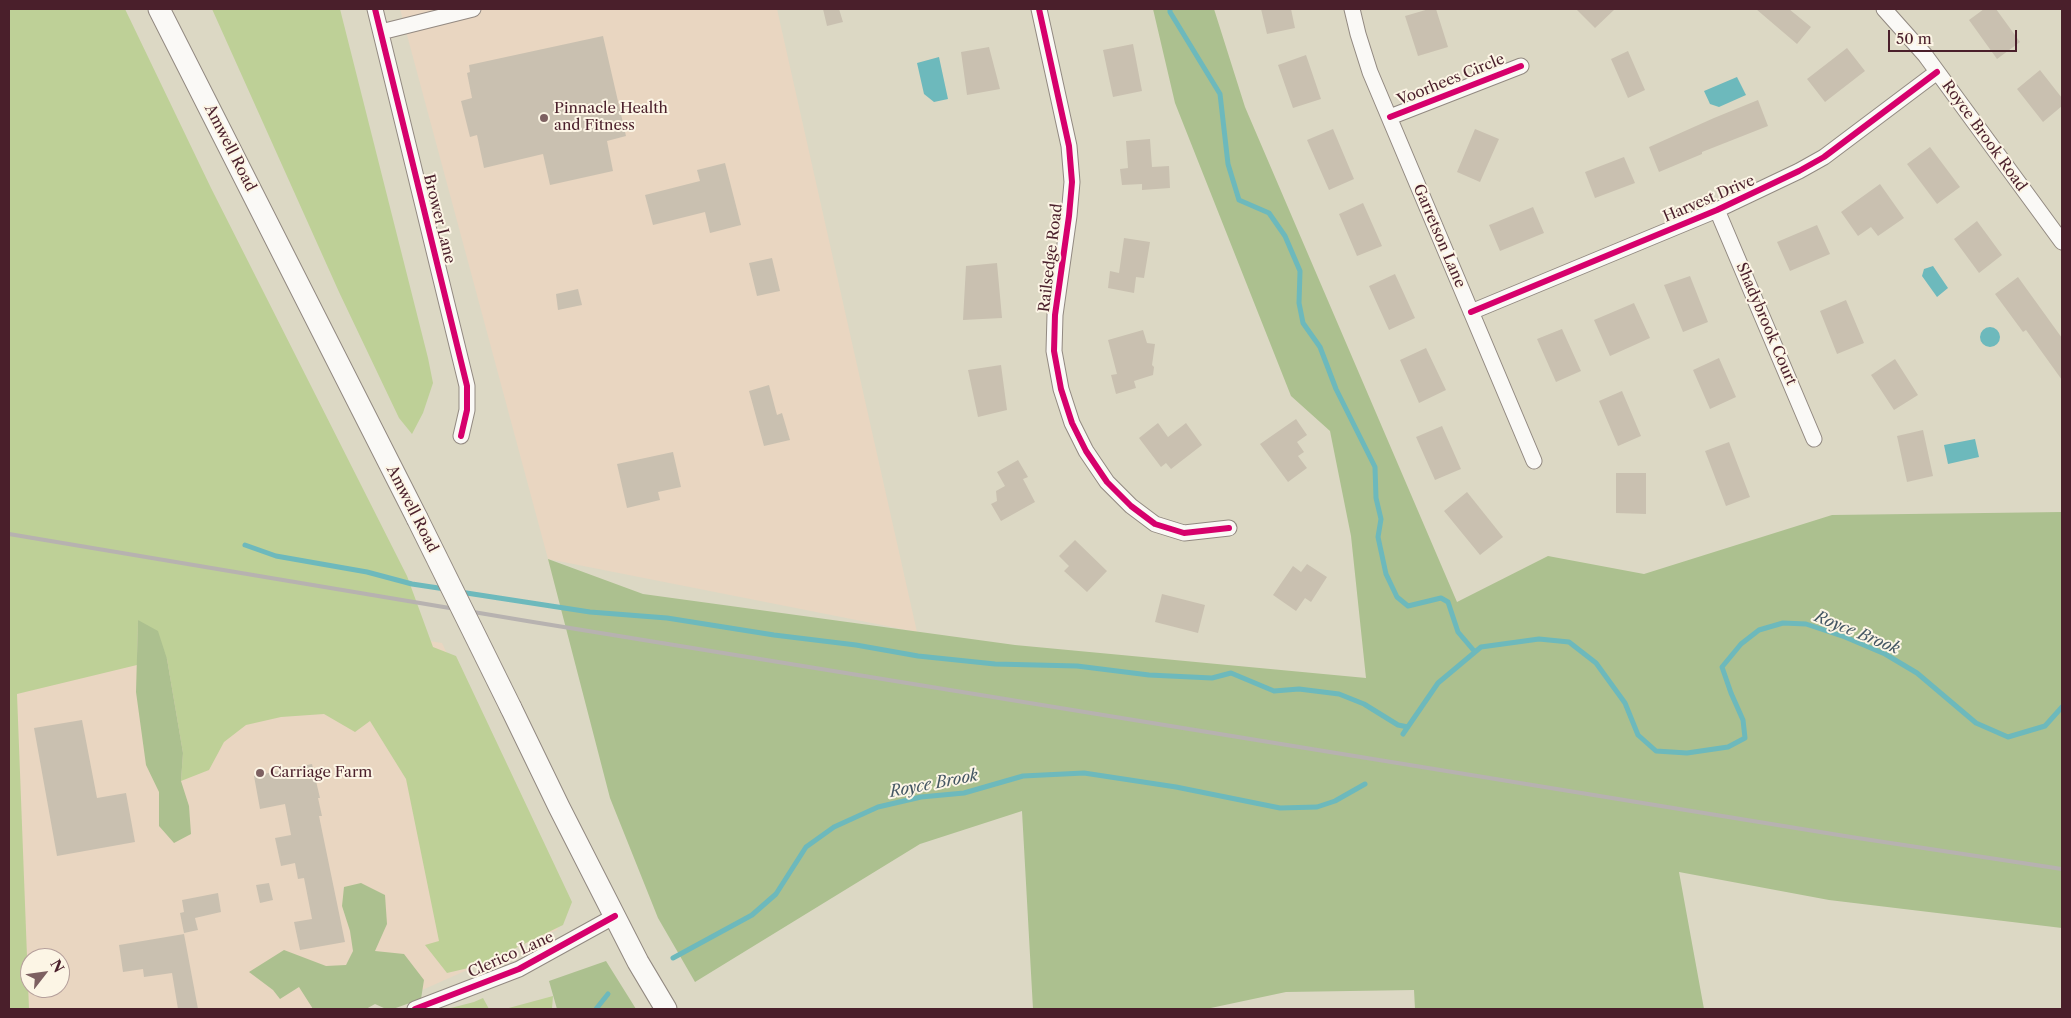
<!DOCTYPE html>
<style>
body{margin:0}
#map{position:relative;width:2071px;height:1018px;overflow:hidden;background:#dcd8c4;font-family:"Libre Caslon Text",serif}
canvas{display:block}
.frame{position:absolute;inset:0;border:10px solid #4a1f2b;pointer-events:none}
.north{position:absolute;left:20px;top:948px;width:50px;height:50px;box-sizing:border-box;background:#fcf5e5;border:1px solid #b59f9b;border-radius:50%;rotate:60deg;font-size:14px;font-weight:700;line-height:20px;text-align:center;color:#4a1f2b}
.north::after{content:'';display:block;margin:auto;width:18px;height:22px;background:#7d6061;clip-path:polygon(50% 0,100% 100%,50% 72%,0 100%)}
.scale{position:absolute;left:1888px;top:30px;width:129px;height:22px;box-sizing:border-box;border:2px solid #4a1f2b;border-top:0;padding-left:6px;font-size:15px;line-height:18px;white-space:nowrap;color:#4a1f2b;-webkit-text-stroke:4px #fcf5e5;paint-order:stroke}
</style>
<div id="map">
<canvas width="2071" height="1018"></canvas>
<div class="frame"></div>
<div class="north">N</div>
<div class="scale">50 m</div>
</div>
<script>
const c = document.querySelector('canvas').getContext('2d');
c.lineJoin = 'round';
function fillPath(path, color) { c.fillStyle = color; c.fill(path, 'evenodd'); }
const toPath = rows => new Path2D(rows.map(r => 'M' + r).join(''));
function trace(path, color, width, dash) { c.strokeStyle = color; c.lineWidth = width; c.lineCap = dash ? 'butt' : 'round'; c.setLineDash(dash || []); c.stroke(path); }
function label(font, color, halo, rows, align = 'center') {
  c.font = font + ' "Libre Caslon Text",serif'; c.lineWidth = 4; c.setLineDash([]); c.textBaseline = 'middle'; c.strokeStyle = halo; c.fillStyle = color; for (const [text, x, y, turn = 0] of rows) {
    c.save(); c.translate(x, y); c.rotate((+turn || 0) * Math.PI / 180); c.textAlign = isNaN(turn) ? turn : align; if (halo) c.strokeText(text, 0, 0); c.fillText(text, 0, 0); c.restore();
  }
}
fillPath(toPath([
 [400,9,777,9,917,632,548,559],
 [9,578,442,643,566,903,557,930,402,999,344,1009,23,1009],
 [30,958,60,958,60,988,30,988]
]), '#e9d6c1');
fillPath(toPath([
 [9,9,125,9,211,188,407,576,433,647,456,656,572,902,563,925,481,965,447,973,425,945,439,941,406,779,370,721,355,732,324,714,281,717,246,725,224,742,209,770,181,781,183,753,167,659,138,620,137,665,17,694,29,1009,9,1009],
 [212,9,340,9,428,358,433,383,423,413,412,434,399,418,339,292],
 [553,996,552,1009,505,1009],
 [483,998,489,1009,447,1009,474,1002]
]), '#bed097');
fillPath(toPath([
 [1153,9,1214,9,1245,107,1457,602,1548,556,1644,574,1832,515,2062,512,2062,928,1829,900,1679,872,1704,1009,1415,1009,1414,990,1286,992,1206,1009,1033,1009,1022,811,920,844,695,982,658,918,610,798,548,559,643,594,1015,645,1366,678,1351,536,1330,431,1291,396,1175,103],
 [138,620,158,631,167,659,183,753,181,781,189,806,191,834,174,843,159,826,159,792,146,765,136,692],
 [361,883,385,895,387,924,375,951,404,954,424,980,421,999,393,1009,386,1009,375,1004,366,1009,313,1009,299,987,280,999,273,990,249,972,284,950,326,966,346,965,353,951,350,931,342,906,344,887],
 [606,961,636,1009,557,1009,549,981]
]), '#acc08f');
fillPath(toPath([
 [939,57,948,99,934,102,924,94,917,63],
 [1737,77,1746,95,1719,107,1710,104,1704,91],
 [1933,266,1948,288,1937,297,1922,276,1924,269],
 '1980 337a10 10 0 1 1 20 0a10 10 0 1 1-20 0Z',
 [1975,439,1979,457,1948,464,1944,445]
]), '#6db9bc');
trace(toPath([
 [1170,9,1170,12,1220,94,1228,164,1239,200,1269,213,1285,236,1300,271,1299,303,1303,323,1320,347,1336,389,1375,467,1376,498,1381,519,1378,537,1386,574,1397,597,1408,606,1441,598,1448,602,1458,632,1475,652],
 [245,545,276,556,367,572,412,584,445,589],
 [460,592,590,612,667,618,774,635,856,645,918,656,995,664,1077,666,1149,675,1212,678,1231,673,1274,691,1299,689,1339,694,1364,704,1398,725,1408,727],
 [1403,734,1438,683,1481,647,1539,639,1569,642,1596,663,1625,703,1638,735,1656,751,1687,753,1728,747,1745,738,1743,720,1731,693,1722,667,1741,644,1759,630,1783,623,1806,624,1845,637,1885,654,1917,673,1976,723,2008,737,2045,726,2062,707],
 [673,958,752,915,776,894,806,847,834,827,878,807,921,797,964,793,1023,776,1084,773,1176,787,1280,808,1317,807,1335,801,1365,784],
 [596,1009,608,994]
]), '#6db9bc', 5);
fillPath(toPath([
 [823,9,839,9,843,22,827,26],
 [1261,9,1291,9,1295,28,1267,34],
 [1429,9,1436,9,1448,47,1418,56,1405,16],
 [1576,9,1615,9,1595,28],
 [1756,9,1789,9,1811,27,1797,44],
 [1984,9,1996,9,2020,42,1997,59,1969,20],
 [603,36,626,136,607,141,613,171,550,185,543,154,484,168,477,135,470,137,461,101,472,98,467,73,470,72,469,65],
 [1133,44,1142,91,1113,97,1103,50],
 [989,47,1000,89,967,95,961,52],
 [1847,48,1865,71,1825,102,1807,79],
 [1628,51,1645,90,1628,98,1611,59],
 [1306,55,1321,99,1293,108,1278,65],
 [2040,70,2062,98,2062,106,2043,122,2017,89],
 [1758,100,1768,126,1702,152,1702,154,1659,172,1649,147,1714,118],
 [1333,129,1354,179,1329,190,1307,140],
 [1475,129,1499,139,1480,182,1457,172],
 [1150,139,1152,167,1169,166,1170,188,1142,190,1142,184,1122,185,1120,169,1128,168,1126,141],
 [1930,147,1960,187,1937,204,1907,164],
 [1624,157,1635,183,1595,198,1585,172],
 [725,163,741,225,710,233,705,212,653,225,645,195,700,181,697,170],
 [1880,184,1904,218,1878,236,1871,227,1858,236,1841,212],
 [1363,203,1382,246,1357,256,1339,214],
 [1533,207,1544,233,1500,251,1489,225],
 [1977,221,2002,255,1979,273,1954,239],
 [1817,225,1830,254,1790,271,1777,242],
 [1124,238,1150,242,1144,278,1136,277,1134,293,1108,288,1110,271,1119,273],
 [772,258,780,291,757,296,749,263],
 [997,263,1002,318,963,320,966,266],
 [1395,274,1415,318,1389,330,1369,286],
 [1690,276,1708,322,1683,332,1664,285],
 [2018,277,2062,338,2062,380,2026,330,2023,332,1995,294],
 [578,289,582,305,558,310,556,294],
 [1846,300,1864,343,1837,354,1820,311],
 [1634,303,1650,338,1610,356,1594,320],
 [1562,329,1581,371,1556,382,1537,339],
 [1143,330,1147,343,1155,344,1152,365,1154,367,1153,375,1134,381,1136,388,1116,394,1111,375,1117,374,1108,340],
 [1426,348,1446,390,1419,403,1400,360],
 [1719,358,1736,397,1710,409,1693,370],
 [1895,359,1918,395,1894,410,1871,375],
 [1001,365,1007,410,978,417,968,370],
 [769,385,777,415,782,413,790,440,764,446,749,391],
 [1622,391,1641,436,1618,446,1599,401],
 [1296,419,1307,435,1297,442,1304,452,1298,456,1307,468,1288,482,1260,444],
 [1158,423,1168,437,1186,423,1202,445,1171,469,1166,463,1161,467,1139,438],
 [1442,426,1461,469,1435,480,1416,437],
 [1923,430,1933,476,1907,482,1897,436],
 [1729,442,1750,497,1726,506,1705,451],
 [673,452,681,487,658,492,660,500,627,508,617,464],
 [1018,460,1028,477,1023,479,1035,502,1001,521,991,504,997,501,996,491,1005,486,997,472],
 [1616,473,1646,473,1646,514,1616,513],
 [1467,492,1503,537,1480,555,1444,511],
 [1075,540,1107,571,1087,592,1064,571,1069,566,1059,556],
 [1307,564,1327,577,1311,602,1305,598,1296,611,1273,595,1293,566,1301,572],
 [1162,594,1205,605,1198,633,1155,622],
 [82,720,97,798,126,793,135,842,57,856,34,728],
 [312,764,320,798,318,798,322,816,319,816,345,942,300,950,294,922,312,919,304,878,298,879,295,863,281,866,275,838,291,835,285,804,260,809,254,776],
 [269,883,273,900,260,903,256,885],
 [218,893,221,912,195,918,198,930,184,933,180,913,184,912,182,900],
 [184,934,198,1009,178,1009,172,973,144,977,143,969,123,972,119,945]
]), '#c9c0b0');
const street = toPath([
 [375,9,467,386,467,410,461,436],
 [1039,9,1069,146,1072,182,1069,216,1055,315,1054,351,1061,389,1072,423,1086,451,1107,482,1131,506,1155,524,1184,533,1229,528],
 [1352,9,1358,34,1370,72,1534,461],
 [1884,9,1925,55,2062,242],
 [381,32,473,9],
 [1390,117,1521,66],
 [1717,210,1814,439],
 [1471,312,1717,210,1799,171,1824,157,1937,72],
 [415,1009,519,969,615,916]
]);
const secondary = toPath([
 [159,9,417,518],
 [511,708,559,807,638,962,666,1009]
]);
trace(street, '#928981', 17);
trace(secondary, '#928981', 23);
trace(street, '#faf9f6', 15);
trace(secondary, '#faf9f6', 21);
trace(toPath([
 [9,534,527,621,1851,837,2062,869]
]), '#b7b2b0', 4);
const secondaryBridge = toPath([
 [417,518,511,708]
]);
trace(secondaryBridge, '#928981', 23, []);
trace(secondaryBridge, '#faf9f6', 21);
trace(toPath([
 [375,9,467,386,467,410,461,436],
 [1039,9,1069,146,1072,182,1069,216,1055,315,1054,351,1061,389,1072,423,1086,451,1107,482,1131,506,1155,524,1184,533,1229,528],
 [1390,117,1521,66],
 [1471,312,1717,210,1799,171,1824,157,1937,72],
 [415,1009,519,969,615,916]
]), '#d6006c', 6);
for (const [x, y, r, color] of [
 [544,118,5,"#7d6061"],
 [260,773,5,"#7d6061"]
]) { const dot = new Path2D(); dot.arc(x, y, r, 0, 2 * Math.PI); c.fillStyle = color; c.fill(dot); trace(dot, '#fcf5e5', 2); }
label('15px', '#4a1f2b', '#fcf5e5', [
 ["Voorhees Circle",1451,80,-22],
 ["Royce Brook Road",1984,136,54],
 ["Amwell Road",230,148,63],
 ["Harvest Drive",1709,199,-23],
 ["Brower Lane",439,219,76],
 ["Garretson Lane",1439,236,67],
 ["Railsedge Road",1051,258,-83],
 ["Shadybrook Court",1766,324,67],
 ["Amwell Road",412,509,63],
 ["Clerico Lane",511,955,-24]
]);
label('15px', '#4a1f2b', '#fcf5e5', [
 ["Pinnacle Health",554,109],
 ["and Fitness",554,126],
 ["Carriage Farm",270,773]
], 'left');
label('italic 16px', '#455764', '#fcf5e5', [
 ["Royce Brook",1857,633,22],
 ["Royce Brook",934,784,-11]
]);
</script>
